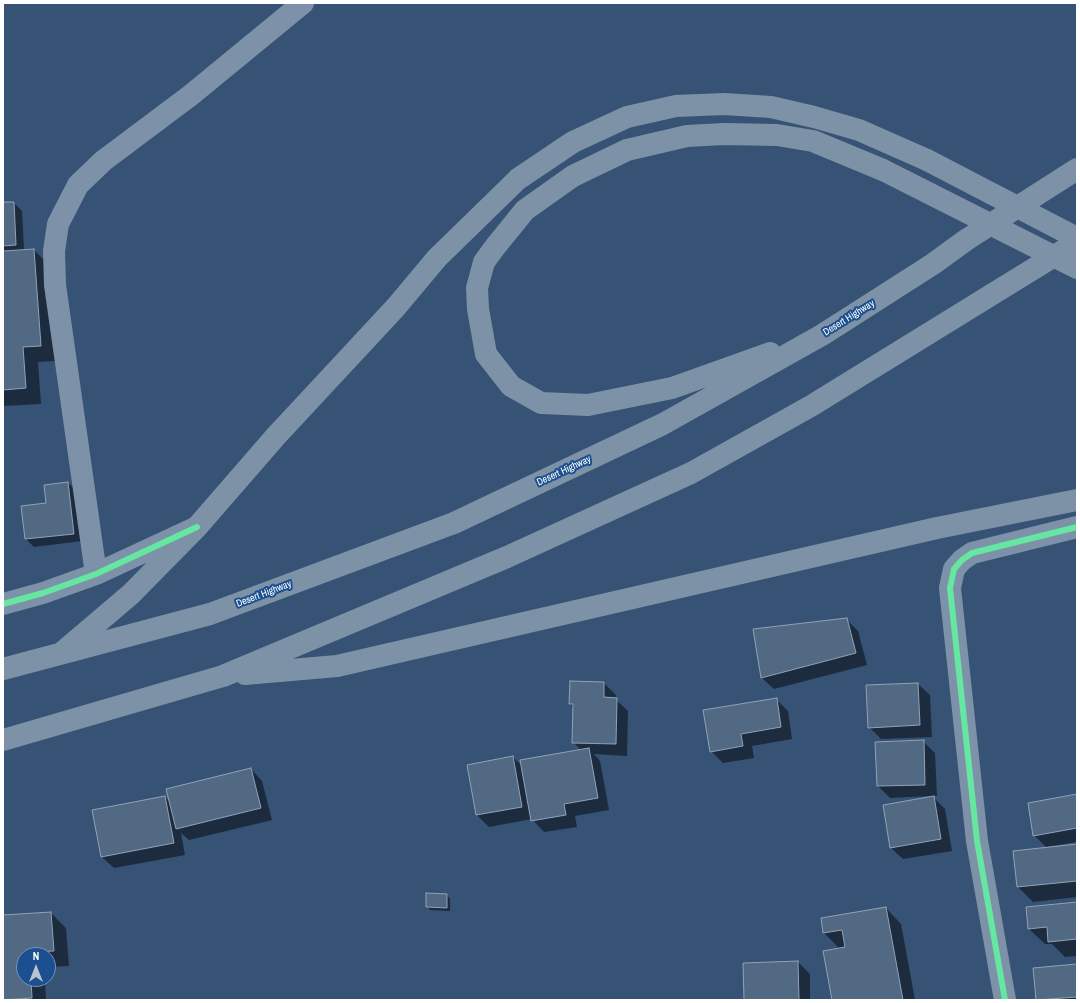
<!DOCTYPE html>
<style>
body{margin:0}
#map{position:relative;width:1080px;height:1003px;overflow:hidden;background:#365274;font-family:"Archivo Narrow",sans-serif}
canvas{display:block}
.frame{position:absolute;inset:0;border:4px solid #fff;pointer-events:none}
.north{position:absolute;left:16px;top:947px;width:40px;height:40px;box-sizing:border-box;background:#1b4f8f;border:1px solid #7695bc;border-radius:50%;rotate:0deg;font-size:11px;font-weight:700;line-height:16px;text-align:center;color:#fff}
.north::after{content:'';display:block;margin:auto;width:14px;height:18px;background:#b9c2ce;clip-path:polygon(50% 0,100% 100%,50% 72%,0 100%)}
</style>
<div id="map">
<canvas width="1080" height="1003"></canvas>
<div class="frame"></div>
<div class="north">N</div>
</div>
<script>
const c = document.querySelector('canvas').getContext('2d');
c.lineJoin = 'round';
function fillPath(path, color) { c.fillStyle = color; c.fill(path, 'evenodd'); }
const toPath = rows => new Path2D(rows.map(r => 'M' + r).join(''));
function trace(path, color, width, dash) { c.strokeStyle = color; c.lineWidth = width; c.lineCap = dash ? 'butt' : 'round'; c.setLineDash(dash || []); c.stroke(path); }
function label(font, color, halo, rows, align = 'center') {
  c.font = font + ' "Archivo Narrow",sans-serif'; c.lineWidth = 4; c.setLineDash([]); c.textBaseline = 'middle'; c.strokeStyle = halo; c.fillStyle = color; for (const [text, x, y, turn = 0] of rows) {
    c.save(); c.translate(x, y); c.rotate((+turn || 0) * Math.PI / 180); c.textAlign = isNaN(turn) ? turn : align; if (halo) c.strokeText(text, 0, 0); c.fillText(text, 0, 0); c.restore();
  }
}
fillPath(toPath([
 [3,203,14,203,22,211,24,250,34,250,49,265,56,361,38,362,41,404,3,406],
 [68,483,76,490,82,541,34,547,26,539,47,504],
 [846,619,858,631,867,665,774,689,762,678,754,630],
 [604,683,616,695,615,699,628,711,627,756,594,754,600,761,609,810,575,816,577,827,544,832,532,819,489,827,477,815,468,765,513,757,523,767,581,750,573,742,574,708,570,704],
 [918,684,930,695,932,737,881,739,869,727],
 [776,699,788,711,792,739,752,746,754,758,723,763,711,751],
 [923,741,935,753,937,796,932,796,945,809,952,851,903,859,891,848,932,796,890,798,878,786],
 [251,769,262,781,272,820,189,840,181,833,185,855,114,868,102,857,165,797,171,803],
 [1077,795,1077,842,1046,847,1034,835],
 [1077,845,1077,897,1033,902,1018,887],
 [447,895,450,899,450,911,430,910,427,906],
 [1077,903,1077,956,1065,957,1052,944,1045,944,1029,929],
 [886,908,901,924,915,1000,833,1000,840,949,824,933],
 [51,913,66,928,69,966,48,967,48,955,24,955,24,979,45,979,46,1000,3,1000,3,916],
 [798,962,810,974,810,1000,745,1000],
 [1077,965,1077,1000,1037,1000]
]), '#0007');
const building = toPath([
 [3,202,14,202,16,245,3,246,3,202],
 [34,249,41,346,23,347,26,388,3,390,3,251,34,249],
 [68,482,74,534,25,539,21,506,46,503,44,485,68,482],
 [847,618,856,653,761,678,753,629,847,618],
 [570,681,604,682,604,697,617,698,616,744,572,743,573,704,569,704,570,681],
 [918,683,920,725,868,728,866,685,918,683],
 [777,698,781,727,741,734,743,746,710,752,703,710,777,698],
 [924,740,925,785,877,786,875,742,924,740],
 [589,748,598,798,564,804,566,815,531,821,520,760,589,748],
 [513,756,522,807,476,815,467,765,513,756],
 [251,768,261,808,176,829,166,789,251,768],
 [1077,794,1077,828,1033,836,1028,803,1077,794],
 [165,796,174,843,101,857,92,810,165,796],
 [934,796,941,839,890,848,883,805,934,796],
 [1077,844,1077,881,1017,887,1013,851,1077,844],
 [426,893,447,894,447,908,426,907,426,893],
 [1077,902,1077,939,1048,942,1047,927,1028,929,1026,907,1077,902],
 [886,907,903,1000,832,1000,823,951,845,947,842,930,823,933,821,918,886,907],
 [51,912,54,951,29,952,29,955,24,955,24,979,31,979,32,998,3,1000,3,915,51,912],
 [798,961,799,1000,744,1000,743,963,798,961],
 [1077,964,1077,997,1036,1000,1033,968,1077,964]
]);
fillPath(building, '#526984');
trace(building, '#92a2b6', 1);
trace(toPath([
 [96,574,55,285,54,251,58,224,78,185,103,161,191,95,303,3],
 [3,604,43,593,96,574,195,528],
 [1005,1000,977,841,950,588,954,569,962,560,972,553,1077,527]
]), '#7d92a8', 22);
trace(toPath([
 [770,353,672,388,588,405,541,403,511,386,486,354,478,309,477,288,484,262,495,247,525,210,573,176,627,150,687,136,724,134,777,135,813,141,883,170],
 [64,651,131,594,197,527,276,436,396,307,437,258,518,179,573,142,627,117,676,106,724,104,771,107,814,117,859,130,927,160],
 [3,669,210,614,454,523,663,424,822,335,933,264,966,240,1077,169],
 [245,674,337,666,937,528,1077,500],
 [3,740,223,676,507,557,691,473,811,406,1077,242]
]), '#7e92a7', 22);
trace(toPath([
 [927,160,1077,238],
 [883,170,1077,268]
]), '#7e92a7', 22);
trace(toPath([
 [3,604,43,593,96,574,197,527],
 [1005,1000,977,841,950,588,954,569,962,560,972,553,1077,527]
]), '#66e7a1', 6);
label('10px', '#fff', '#1b4f8f', [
 ["Desert Highway",849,318,-32],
 ["Desert Highway",564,471,-25],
 ["Desert Highway",264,594,-21]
]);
</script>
